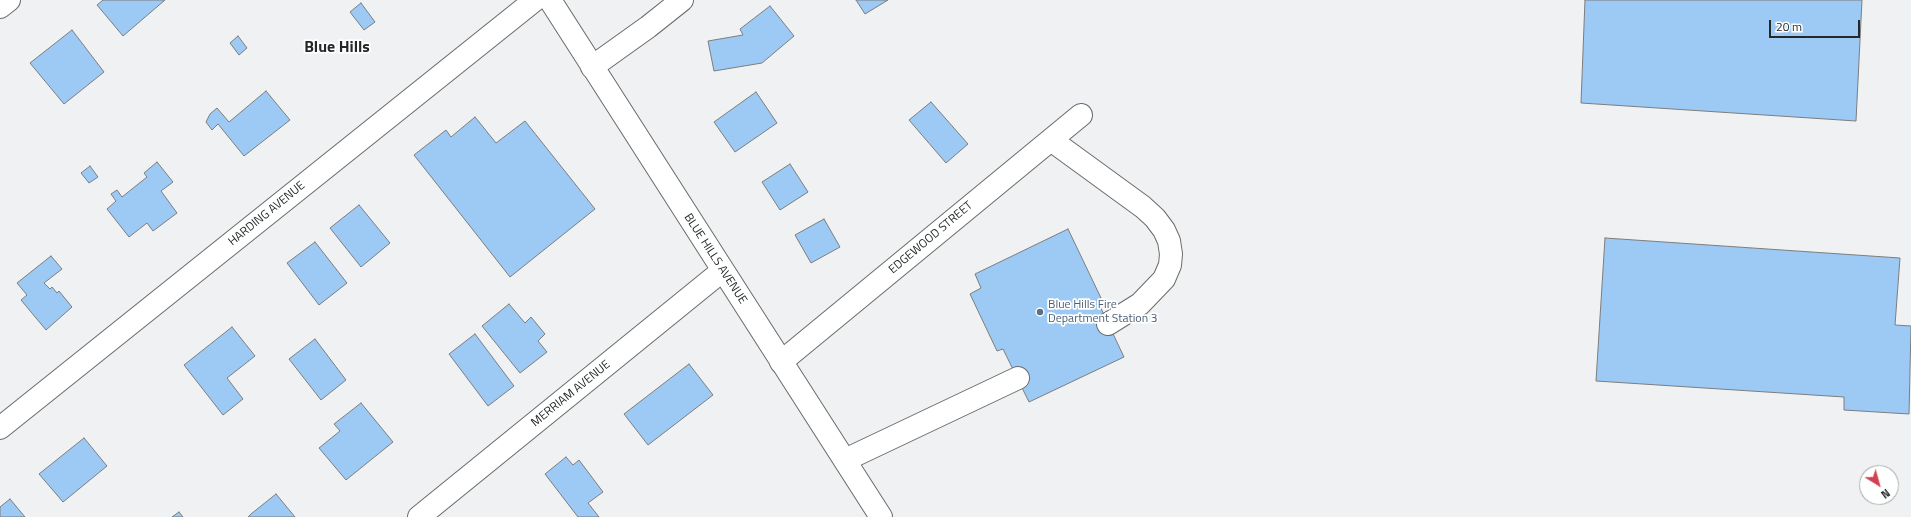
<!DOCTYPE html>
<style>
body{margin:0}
#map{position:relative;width:1911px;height:517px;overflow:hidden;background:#f0f1f2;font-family:"Titillium Web",sans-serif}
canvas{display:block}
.north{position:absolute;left:1859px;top:465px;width:40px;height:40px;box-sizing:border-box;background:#feffff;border:1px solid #a8a9a9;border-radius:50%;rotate:143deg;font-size:11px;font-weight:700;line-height:16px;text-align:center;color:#272728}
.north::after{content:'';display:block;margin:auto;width:14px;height:18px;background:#d1414f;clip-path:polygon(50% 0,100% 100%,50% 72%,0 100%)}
.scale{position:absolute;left:1769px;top:20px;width:91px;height:18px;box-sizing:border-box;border:2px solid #272728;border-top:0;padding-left:5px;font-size:12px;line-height:14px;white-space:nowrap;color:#272728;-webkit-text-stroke:3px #feffff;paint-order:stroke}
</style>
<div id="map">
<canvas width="1911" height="517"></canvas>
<div class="north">N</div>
<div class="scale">20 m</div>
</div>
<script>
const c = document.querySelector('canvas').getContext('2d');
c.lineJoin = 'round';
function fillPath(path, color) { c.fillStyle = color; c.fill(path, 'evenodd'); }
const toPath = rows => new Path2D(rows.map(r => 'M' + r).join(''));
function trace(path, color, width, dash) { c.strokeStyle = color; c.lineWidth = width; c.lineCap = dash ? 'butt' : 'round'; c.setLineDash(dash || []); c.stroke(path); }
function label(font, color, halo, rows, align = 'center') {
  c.font = font + ' "Titillium Web",sans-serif'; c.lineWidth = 3.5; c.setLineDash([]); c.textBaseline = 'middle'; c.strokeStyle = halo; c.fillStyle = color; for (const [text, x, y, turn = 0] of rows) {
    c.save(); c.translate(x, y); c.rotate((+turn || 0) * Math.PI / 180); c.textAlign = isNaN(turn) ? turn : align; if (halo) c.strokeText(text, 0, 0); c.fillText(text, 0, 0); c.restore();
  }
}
const building = toPath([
 [103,0,165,0,123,36,97,5,103,0],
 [856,0,888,0,865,14,856,0],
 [1585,0,1862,0,1856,121,1581,103,1585,0],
 [361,3,375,22,364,30,350,12,361,3],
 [770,6,794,36,762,63,714,71,708,41,743,35,740,29,770,6],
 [72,30,104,72,64,104,30,63,72,30],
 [238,36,247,48,239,55,230,43,238,36],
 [266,91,290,120,244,156,218,124,212,130,206,122,210,114,217,108,229,122,266,91],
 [756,92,777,123,735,152,714,122,756,92],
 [931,102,968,144,946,163,909,120,931,102],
 [475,117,496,143,525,121,595,209,510,277,414,155,446,130,451,137,475,117],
 [157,162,173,182,161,191,177,213,153,231,147,223,129,237,107,209,116,201,111,194,117,190,122,197,147,177,144,173,157,162],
 [790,164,808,192,780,210,762,182,790,164],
 [90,166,98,177,89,183,81,173,90,166],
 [359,205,390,243,361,267,330,228,359,205],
 [824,219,840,247,811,263,795,235,824,219],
 [1068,229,1101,298,1097,300,1124,357,1029,402,1003,349,997,351,970,294,981,288,975,274,1068,229],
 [1605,238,1900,258,1895,325,1911,326,1909,414,1844,410,1844,397,1596,381,1605,238],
 [315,242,347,283,319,305,287,263,315,242],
 [51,256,62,269,44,283,50,289,52,287,57,293,59,291,72,307,46,330,21,300,27,295,17,283,51,256],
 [509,304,525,323,531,317,545,334,538,341,547,352,520,373,482,326,509,304],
 [232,327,255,356,227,378,243,399,223,415,184,365,232,327],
 [475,334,514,386,488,406,449,354,475,334],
 [315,339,346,380,321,400,289,359,315,339],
 [689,364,713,395,648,445,624,414,689,364],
 [361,403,393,442,346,480,319,448,340,431,334,424,361,403],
 [84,438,107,466,63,502,39,474,84,438],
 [566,457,573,465,579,460,603,492,588,503,599,517,578,517,545,474,566,457],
 [276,494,295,517,248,517,251,514,276,494],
 [10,499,25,517,0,517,0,507,10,499],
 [179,512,183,517,172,517,179,512]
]);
fillPath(building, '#9dc9f5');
trace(building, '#7c7d7e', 1);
const minor = toPath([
 [0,7,9,0],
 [592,67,648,27,682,0],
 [1051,140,1143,207,1155,218,1164,230,1169,241,1171,254,1170,265,1164,279,1140,304,1108,324],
 [781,362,1081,115],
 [0,428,535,0],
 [845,460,1018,378],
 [419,517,722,271]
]);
const major = toPath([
 [550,0,881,517]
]);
trace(minor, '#6a6b6b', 24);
trace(major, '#6a6b6b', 24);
trace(minor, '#fff', 22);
trace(major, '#fff', 22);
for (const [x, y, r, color] of [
 [1040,312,4,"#5c6f8a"]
]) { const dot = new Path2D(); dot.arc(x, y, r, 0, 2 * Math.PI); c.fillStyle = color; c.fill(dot); trace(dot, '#feffff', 1.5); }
label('12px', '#272728', '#feffff', [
 ["HARDING AVENUE",267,214,-39],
 ["EDGEWOOD STREET",931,238,-40],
 ["BLUE HILLS AVENUE",715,259,57],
 ["MERRIAM AVENUE",571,394,-39]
]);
label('12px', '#4e5e75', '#feffff', [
 ["Blue Hills Fire",1048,305],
 ["Department Station 3",1048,319]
], 'left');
label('bold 16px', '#272728', '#feffff', [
 ["Blue Hills",337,48]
]);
</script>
